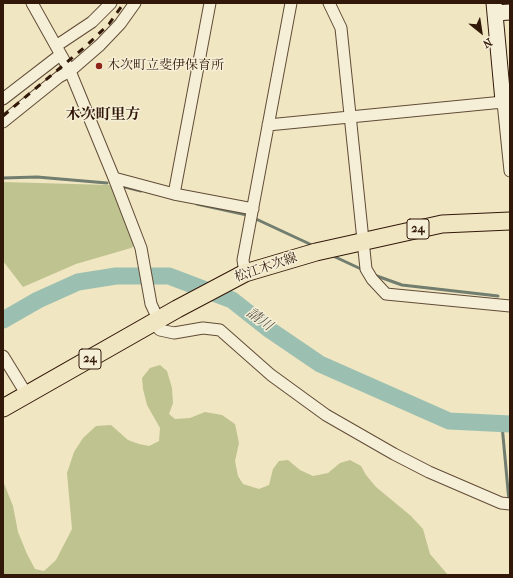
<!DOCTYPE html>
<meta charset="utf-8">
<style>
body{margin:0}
#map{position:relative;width:513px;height:578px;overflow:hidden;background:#f1e6c2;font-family:"IM FELL French Canon",serif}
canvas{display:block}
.frame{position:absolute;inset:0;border:4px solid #311809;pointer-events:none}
.north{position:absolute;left:461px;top:12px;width:40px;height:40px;-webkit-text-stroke:3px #f6efd7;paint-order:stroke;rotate:150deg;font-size:11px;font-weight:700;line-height:16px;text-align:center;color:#311809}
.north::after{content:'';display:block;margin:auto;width:14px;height:18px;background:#311809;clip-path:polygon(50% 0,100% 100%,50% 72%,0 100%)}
</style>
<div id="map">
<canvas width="513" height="578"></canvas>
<div class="frame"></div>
<div class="north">N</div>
</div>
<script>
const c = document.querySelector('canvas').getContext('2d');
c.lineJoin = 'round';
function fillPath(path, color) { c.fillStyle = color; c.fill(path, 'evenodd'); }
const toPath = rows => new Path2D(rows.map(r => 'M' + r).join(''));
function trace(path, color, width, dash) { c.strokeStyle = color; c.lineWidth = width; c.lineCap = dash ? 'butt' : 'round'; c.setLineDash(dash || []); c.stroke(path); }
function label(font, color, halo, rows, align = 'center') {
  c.font = font + ' "IM FELL French Canon","Noto Serif JP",serif'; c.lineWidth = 3; c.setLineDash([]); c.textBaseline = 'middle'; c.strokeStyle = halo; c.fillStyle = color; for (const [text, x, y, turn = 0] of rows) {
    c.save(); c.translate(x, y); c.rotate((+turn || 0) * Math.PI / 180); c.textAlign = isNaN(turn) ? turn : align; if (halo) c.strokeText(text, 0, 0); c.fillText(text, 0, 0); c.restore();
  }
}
fillPath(toPath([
 [3,182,109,185,113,187,134,246,131,248,76,264,23,287,3,261],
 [160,365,167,371,172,388,173,403,169,414,175,419,190,418,205,412,222,415,235,424,239,443,235,461,238,476,243,484,259,489,269,485,273,469,279,461,288,460,300,470,313,476,328,473,340,463,350,460,361,466,366,475,376,487,411,516,423,529,430,554,448,575,3,575,3,481,13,506,18,532,27,554,35,569,44,571,56,560,72,529,67,473,74,452,83,438,96,426,111,425,128,440,139,444,149,446,159,441,160,428,147,405,143,389,142,378,150,368]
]), '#bfc390');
trace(toPath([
 [3,178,37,177,107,183],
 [125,187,141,191],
 [197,204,247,215],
 [256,219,314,246],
 [331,255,361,269],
 [374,275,402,285,498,296],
 [502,425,509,501]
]), '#717d6e', 3);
trace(toPath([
 [3,320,38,300,78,282,116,276,169,276,232,300,270,330,320,364,449,421,510,424]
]), '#9bc0b1', 17);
const street = toPath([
 [32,3,70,71,114,178,141,248,151,304,159,321],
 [329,3,341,28,366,269,372,279,386,294,510,306],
 [56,46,92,22,111,3],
 [3,99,60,55],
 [503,102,510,171],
 [3,122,59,77,70,71,100,45,120,24,135,3],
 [268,125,503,102,503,101],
 [114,178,174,194,253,209],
 [174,194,210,3],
 [245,273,243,260,291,3],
 [154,324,160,330,174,333,203,328,220,330,271,375,326,415,394,454,429,472,501,503,510,504],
 [3,356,27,395]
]);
const secondary = toPath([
 [494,3,503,101],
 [495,13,510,12]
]);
const primary = toPath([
 [3,408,177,309,245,273,316,252,442,224,510,221]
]);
trace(street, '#614c37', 13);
trace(secondary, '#311809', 17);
trace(primary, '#311809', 19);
trace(street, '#f6efd7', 11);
trace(secondary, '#f6efd7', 15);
trace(primary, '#f1e6c2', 17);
trace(toPath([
 [3,116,86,46,109,24,124,3]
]), '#311809', 3, [7, 7]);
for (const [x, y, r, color] of [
 [99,66,4,"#8f2418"]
]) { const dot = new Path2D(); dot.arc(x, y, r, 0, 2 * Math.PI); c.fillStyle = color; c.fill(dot); trace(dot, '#f6efd7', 1.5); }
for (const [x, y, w] of [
 [418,229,22],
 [90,359,22]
]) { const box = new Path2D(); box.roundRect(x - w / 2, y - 10, w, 20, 3); c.fillStyle = '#f6efd7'; c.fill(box); trace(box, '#311809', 1); }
label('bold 12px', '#311809', null, [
 ["24",418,229],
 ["24",90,359]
]);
label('13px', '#311809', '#f6efd7', [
 ["木次町立斐伊保育所",107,66]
], 'left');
label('13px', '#311809', '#f6efd7', [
 ["松江木次線",266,268,-19]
]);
label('italic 14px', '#565344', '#f6efd7', [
 ["請川",259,320,36]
]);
label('bold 15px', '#311809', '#f6efd7', [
 ["木次町里方",103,115]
]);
</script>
